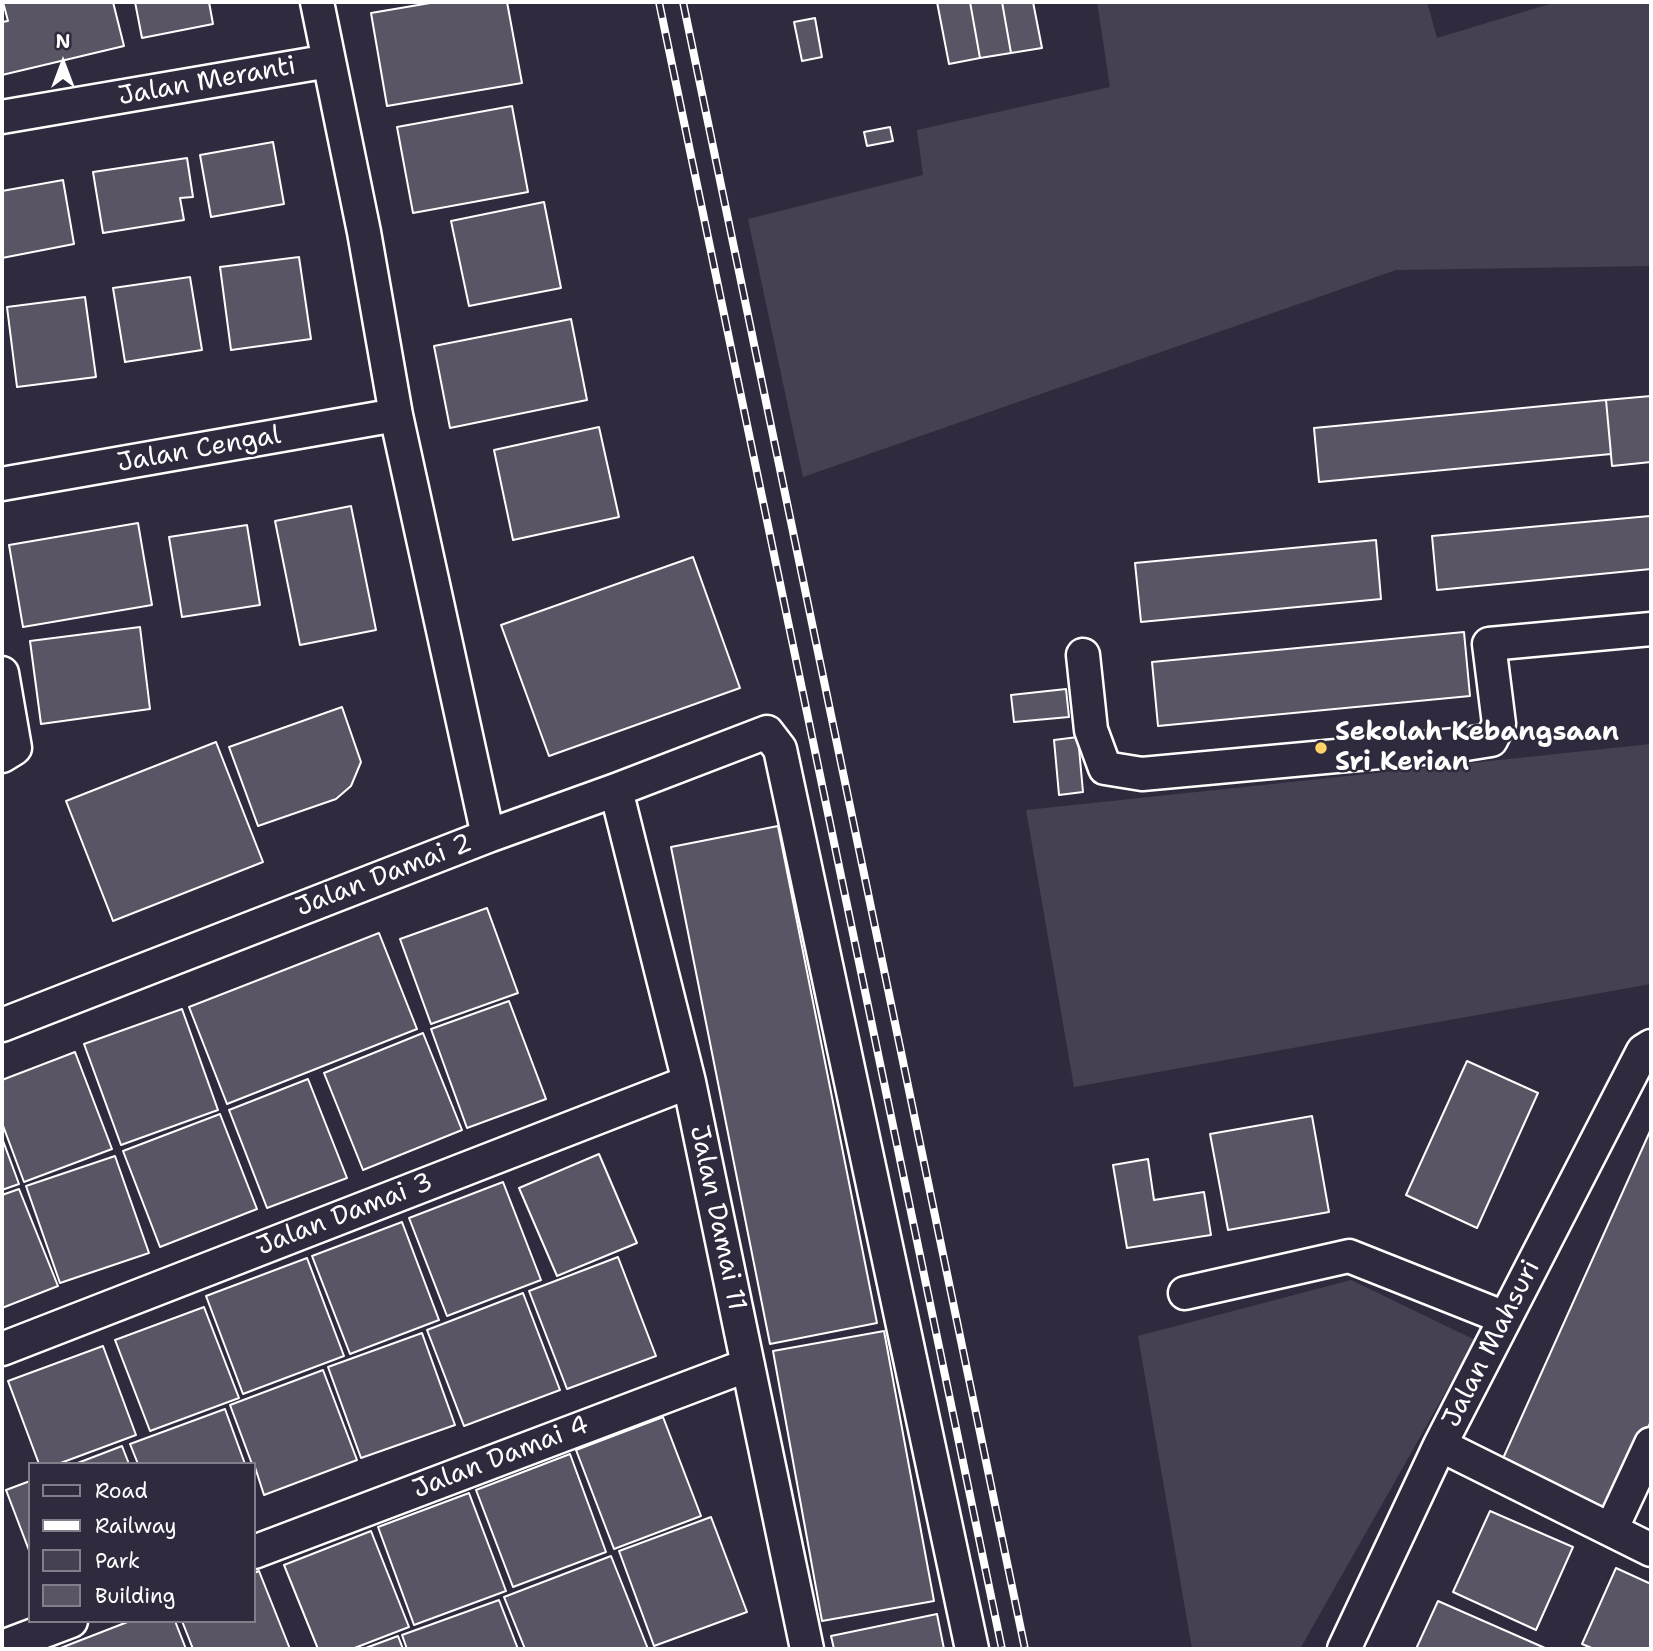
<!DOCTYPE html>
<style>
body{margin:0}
#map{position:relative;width:1653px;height:1651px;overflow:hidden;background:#2f2a3d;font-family:"Shantell Sans",sans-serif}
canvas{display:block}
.frame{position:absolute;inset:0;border:4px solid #fff;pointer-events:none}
.legend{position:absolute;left:28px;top:1462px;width:228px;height:161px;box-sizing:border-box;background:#2f2a3d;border:2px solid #827f8b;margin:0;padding:9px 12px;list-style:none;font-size:21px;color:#fff}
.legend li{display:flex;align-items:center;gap:14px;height:35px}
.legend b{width:35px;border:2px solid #827f8b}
.north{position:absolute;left:28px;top:28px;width:70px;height:70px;-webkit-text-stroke:5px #2f2a3d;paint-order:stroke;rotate:0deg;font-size:19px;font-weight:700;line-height:28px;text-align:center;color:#fff}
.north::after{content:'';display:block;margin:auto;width:24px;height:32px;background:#fff;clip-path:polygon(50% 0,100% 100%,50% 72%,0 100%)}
</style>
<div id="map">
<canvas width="1653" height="1651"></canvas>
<div class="frame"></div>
<ul class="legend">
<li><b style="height:9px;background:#2f2a3d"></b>Road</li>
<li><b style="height:9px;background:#fff"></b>Railway</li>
<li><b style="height:19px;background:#464152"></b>Park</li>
<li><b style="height:19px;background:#595564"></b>Building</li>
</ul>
<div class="north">N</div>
</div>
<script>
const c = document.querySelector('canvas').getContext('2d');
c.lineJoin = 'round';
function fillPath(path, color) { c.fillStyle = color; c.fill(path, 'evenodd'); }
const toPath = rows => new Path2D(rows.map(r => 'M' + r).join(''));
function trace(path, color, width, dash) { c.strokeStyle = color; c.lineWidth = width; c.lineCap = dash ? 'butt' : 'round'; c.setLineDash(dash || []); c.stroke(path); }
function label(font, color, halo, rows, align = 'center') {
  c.font = font + ' "Shantell Sans",sans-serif'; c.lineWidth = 5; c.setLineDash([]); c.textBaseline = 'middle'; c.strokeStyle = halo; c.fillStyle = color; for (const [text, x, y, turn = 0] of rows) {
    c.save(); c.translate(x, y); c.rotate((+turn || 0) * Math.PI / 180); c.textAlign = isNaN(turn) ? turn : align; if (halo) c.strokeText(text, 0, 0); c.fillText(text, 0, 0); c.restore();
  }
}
fillPath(toPath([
 [1097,2,1427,2,1437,38,1556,2,1651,2,1651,266,1396,270,803,477,748,219,923,175,917,130,1110,87],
 [1651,744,1651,984,1074,1087,1026,810],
 [1351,1280,1475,1340,1300,1649,1192,1649,1138,1336]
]), '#464152');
const building = toPath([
 [3,2,113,2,124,46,2,75,2,22,8,21,3,2],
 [135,2,209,2,213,24,142,38,135,2],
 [436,2,507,2,522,83,387,106,371,13,436,2],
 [937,2,970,2,980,58,949,64,937,2],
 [970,2,1002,2,1011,53,980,58,970,2],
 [1002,2,1033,2,1042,48,1011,53,1002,2],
 [815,18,822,57,802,61,794,22,815,18],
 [512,106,528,192,413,213,397,127,512,106],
 [890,127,893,141,867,146,864,132,890,127],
 [273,142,284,204,211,217,200,155,273,142],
 [187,158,193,197,180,198,184,220,103,233,93,172,187,158],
 [63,180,74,244,2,258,2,191,63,180],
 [544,202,561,288,469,306,451,221,544,202],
 [299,257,311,339,231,350,220,267,299,257],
 [190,277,202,350,125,362,113,288,190,277],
 [85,297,96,377,17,387,7,307,85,297],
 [571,319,587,400,450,428,434,346,571,319],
 [1651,396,1651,462,1612,466,1606,400,1651,396],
 [1606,400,1611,454,1319,482,1314,428,1606,400],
 [599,427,619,517,513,540,494,450,599,427],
 [351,506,376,630,300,645,275,521,351,506],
 [1650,516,1651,569,1437,590,1432,536,1650,516],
 [138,523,152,605,23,627,9,545,138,523],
 [247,525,260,605,182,617,169,537,247,525],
 [1376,540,1381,599,1141,622,1135,563,1376,540],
 [693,557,740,688,549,756,501,625,693,557],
 [140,627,150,709,41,724,30,641,140,627],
 [1464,632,1470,696,1158,726,1152,662,1464,632],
 [1066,689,1069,717,1014,722,1011,695,1066,689],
 [342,707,361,762,351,786,336,799,258,826,229,747,342,707],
 [1078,737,1083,792,1059,795,1054,740,1078,737],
 [216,742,263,862,113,921,66,801,216,742],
 [778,826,877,1323,770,1344,671,847,778,826],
 [487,908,518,993,431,1024,400,939,487,908],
 [379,933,417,1029,227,1104,189,1007,379,933],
 [509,1001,546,1099,467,1128,431,1029,509,1001],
 [182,1009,218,1110,121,1145,84,1044,182,1009],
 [423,1033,462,1130,363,1170,324,1073,423,1033],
 [75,1052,112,1149,24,1182,2,1123,2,1080,75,1052],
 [1467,1061,1538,1093,1477,1228,1406,1195,1467,1061],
 [308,1079,347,1178,267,1208,229,1110,308,1079],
 [220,1114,257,1209,160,1247,123,1151,220,1114],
 [1312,1116,1329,1212,1228,1230,1210,1134,1312,1116],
 [1651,1129,1651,1421,1610,1513,1500,1465,1651,1129],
 [2,1138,19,1184,2,1190,2,1138],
 [599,1154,637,1243,557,1276,519,1188,599,1154],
 [115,1156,149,1253,60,1283,26,1186,115,1156],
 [1148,1159,1154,1200,1204,1192,1211,1235,1127,1248,1113,1165,1148,1159],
 [503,1182,541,1280,447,1316,409,1218,503,1182],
 [19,1189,58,1286,2,1308,2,1195,19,1189],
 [402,1222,439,1320,350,1354,312,1256,402,1222],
 [618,1257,656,1356,567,1389,529,1291,618,1257],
 [307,1258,344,1356,243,1394,206,1296,307,1258],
 [523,1293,560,1390,464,1426,427,1330,523,1293],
 [204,1307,239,1398,150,1431,115,1340,204,1307],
 [884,1331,934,1601,822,1621,773,1351,884,1331],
 [422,1333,455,1425,361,1458,328,1367,422,1333],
 [103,1346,136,1435,58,1464,39,1464,8,1381,103,1346],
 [323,1370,357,1460,264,1495,254,1464,252,1464,230,1405,323,1370],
 [225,1409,245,1464,138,1464,130,1444,225,1409],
 [663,1417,701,1516,614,1549,576,1450,663,1417],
 [122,1446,129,1464,75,1464,122,1446],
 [570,1454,606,1552,513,1587,476,1490,570,1454],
 [30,1481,30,1553,6,1490,30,1481],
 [469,1493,506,1591,414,1625,378,1527,469,1493],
 [1490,1511,1573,1547,1536,1630,1453,1592,1490,1511],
 [711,1517,747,1612,654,1646,619,1551,711,1517],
 [371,1531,409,1627,352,1649,318,1649,284,1565,371,1531],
 [611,1556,648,1649,525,1649,504,1597,611,1556],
 [1616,1568,1651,1584,1651,1649,1594,1649,1582,1644,1616,1568],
 [259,1571,290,1649,193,1649,182,1621,254,1621,254,1573,259,1571],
 [499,1600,518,1649,407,1649,402,1635,499,1600],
 [1438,1601,1545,1648,1416,1649,1438,1601],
 [937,1614,944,1649,834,1649,831,1636,937,1614],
 [130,1621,175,1621,186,1649,58,1649,130,1621],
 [398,1636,403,1649,363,1649,398,1636]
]);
fillPath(building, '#595564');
trace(building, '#fff', 2);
const minor = toPath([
 [317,2,364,232,396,415,488,836],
 [2,117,329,61],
 [2,484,396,415],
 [1083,655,1091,730,1105,768,1142,774,1466,744,1491,740,1499,724,1489,644,1651,629],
 [2,673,15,748,2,756],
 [616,790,689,1082,807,1649],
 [2,1025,488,836,616,790,767,732,780,749,972,1649],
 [1185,1293,1349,1256,1505,1318],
 [2,1349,689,1082],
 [1440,1445,1651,1550],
 [1611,1530,1651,1444],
 [254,1552,748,1365],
 [2,1647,71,1621],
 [1344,1649,1440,1445,1643,1051,1651,1046]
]);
trace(minor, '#fff', 37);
trace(minor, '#2f2a3d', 32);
const rail = toPath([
 [659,2,1002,1649],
 [683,2,1025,1649]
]);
trace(rail, '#fff', 8);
trace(rail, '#2f2a3d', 5, [16]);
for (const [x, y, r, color] of [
 [1321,748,7,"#ffd166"]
]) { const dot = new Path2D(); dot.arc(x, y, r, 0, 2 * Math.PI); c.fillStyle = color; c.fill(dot); trace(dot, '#2f2a3d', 2.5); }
label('26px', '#fff', '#2f2a3d', [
 ["Jalan Meranti",207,82,-10],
 ["Jalan Cengal",199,450,-10],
 ["Jalan Damai 2",384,876,-21],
 ["Jalan Damai 3",345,1215,-21],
 ["Jalan Damai 11",717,1218,78],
 ["Jalan Mahsuri",1492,1344,-63],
 ["Jalan Damai 4",501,1458,-21]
]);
label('bold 26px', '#fff', '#2f2a3d', [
 ["Sekolah Kebangsaan",1335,733],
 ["Sri Kerian",1335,763]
], 'left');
</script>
